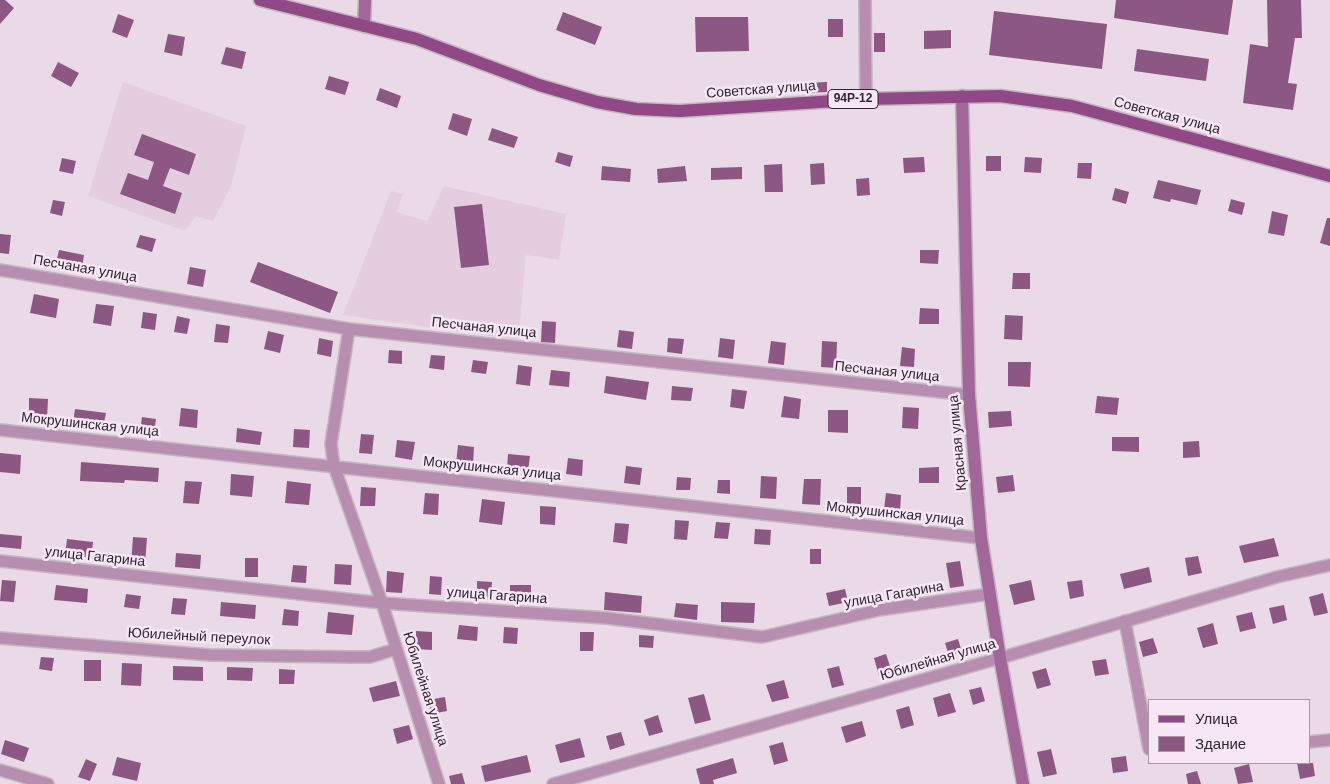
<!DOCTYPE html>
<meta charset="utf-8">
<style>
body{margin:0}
#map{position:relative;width:1330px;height:784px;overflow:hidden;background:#ead9e6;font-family:Arial,sans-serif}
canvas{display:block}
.legend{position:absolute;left:1148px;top:699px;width:162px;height:65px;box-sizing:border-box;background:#f7e6f4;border:1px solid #a79aa4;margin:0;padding:6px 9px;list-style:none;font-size:15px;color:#2e282d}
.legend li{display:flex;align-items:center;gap:10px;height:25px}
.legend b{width:25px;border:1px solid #a79aa4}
</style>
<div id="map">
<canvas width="1330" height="784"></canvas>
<ul class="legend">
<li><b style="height:6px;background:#914886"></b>Улица</li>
<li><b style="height:14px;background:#8c5883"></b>Здание</li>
</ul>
</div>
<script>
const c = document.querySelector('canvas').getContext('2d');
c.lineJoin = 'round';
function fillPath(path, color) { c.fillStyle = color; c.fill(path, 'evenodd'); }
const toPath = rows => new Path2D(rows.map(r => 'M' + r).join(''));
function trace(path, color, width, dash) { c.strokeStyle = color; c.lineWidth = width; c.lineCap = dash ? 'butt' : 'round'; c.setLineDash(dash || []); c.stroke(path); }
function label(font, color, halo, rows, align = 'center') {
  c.font = font + ' Arial,sans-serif'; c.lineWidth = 5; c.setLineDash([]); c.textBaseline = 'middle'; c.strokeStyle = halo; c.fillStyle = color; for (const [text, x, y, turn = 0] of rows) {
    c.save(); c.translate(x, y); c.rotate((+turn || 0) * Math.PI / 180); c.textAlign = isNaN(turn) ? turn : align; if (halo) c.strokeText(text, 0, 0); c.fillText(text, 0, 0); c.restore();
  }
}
fillPath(toPath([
 [123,82,246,126,231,186,213,221,196,216,185,231,88,196],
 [444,186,566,214,559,260,526,255,518,340,343,315,391,191,403,194,396,212,427,221]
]), '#e4cddf');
fillPath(toPath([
 [0,0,5,0,14,8,0,24],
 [1116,0,1233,0,1228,35,1114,18],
 [1267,0,1301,0,1302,38,1295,38,1288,83,1297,84,1293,110,1243,103,1250,44,1268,47],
 [994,11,1107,24,1102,69,989,55],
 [563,12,602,27,595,45,556,30],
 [118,14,134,20,127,38,112,32],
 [695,17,748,17,749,51,696,52],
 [828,19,843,19,843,37,828,37],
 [951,30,951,48,924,49,924,31],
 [874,33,885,33,885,52,874,52],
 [168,34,185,37,182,56,164,52],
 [226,47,246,52,242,69,221,64],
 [1137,49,1209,59,1206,81,1134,71],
 [58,62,79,73,71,87,51,76],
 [329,76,349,82,345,95,325,89],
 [827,82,827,92,805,93,805,83],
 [380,88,401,96,397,108,376,100],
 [453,113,472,119,467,136,448,129],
 [492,128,518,137,514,148,488,140],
 [142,134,196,154,189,175,170,168,163,186,182,193,175,214,120,194,128,173,148,180,154,162,134,155],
 [558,152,573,156,570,167,555,162],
 [986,156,1001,156,1001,171,986,171],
 [924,157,925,172,904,173,903,158],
 [1025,157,1042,158,1041,173,1024,172],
 [62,158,76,161,73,174,59,171],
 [824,163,825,184,811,185,810,164],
 [1078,163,1092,163,1091,179,1077,178],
 [782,164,783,192,765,192,764,165],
 [602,166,631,169,630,182,601,180],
 [685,166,687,181,658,183,657,169],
 [742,167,742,179,711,180,711,168],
 [869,178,870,195,857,196,856,179],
 [1158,180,1201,190,1197,205,1171,199,1170,202,1153,198],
 [1115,188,1129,192,1126,204,1112,200],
 [1231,199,1245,203,1242,215,1228,211],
 [53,200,65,202,62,216,50,213],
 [482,204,489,265,461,268,454,207],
 [1272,211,1288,215,1284,236,1268,233],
 [1327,218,1330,218,1330,246,1320,243],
 [0,234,11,235,9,254,0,253],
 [140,235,156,239,152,252,136,247],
 [59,250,84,255,82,268,56,263],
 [920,250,939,250,938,264,920,263],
 [258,262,338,292,330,313,250,282],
 [190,267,206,270,203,287,187,284],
 [1013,273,1030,273,1030,289,1012,289],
 [34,294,59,299,56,318,30,313],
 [96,304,114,306,111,326,93,323],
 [920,308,939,309,939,324,919,324],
 [143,312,157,314,155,330,141,328],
 [1005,315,1023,316,1022,340,1004,339],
 [177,316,190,319,187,334,174,332],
 [542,321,556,322,555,343,541,342],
 [216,324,230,326,228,343,214,342],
 [619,330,634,332,632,349,617,347],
 [268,331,284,335,280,353,264,349],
 [319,338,333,341,331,357,317,354],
 [668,338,684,339,682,354,667,352],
 [720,338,735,340,733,359,718,357],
 [771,341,786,343,784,365,768,363],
 [822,341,837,342,836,368,821,367],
 [902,347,915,349,914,367,900,366],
 [389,350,402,351,402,364,388,363],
 [431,355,445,356,444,370,429,368],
 [473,360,488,362,486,374,471,372],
 [1008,362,1031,362,1030,387,1008,386],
 [518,365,532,367,530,386,516,384],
 [551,370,570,372,569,387,549,385],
 [606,376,649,382,646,400,604,393],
 [672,386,693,388,691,401,671,400],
 [732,389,747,391,744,409,730,407],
 [784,396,801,399,799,419,781,417],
 [1097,396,1119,398,1117,415,1095,413],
 [29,398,48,399,47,419,29,418],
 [903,407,919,408,918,429,902,428],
 [181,408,198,410,197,428,179,426],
 [75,409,106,413,103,428,73,423],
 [828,410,848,410,848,433,828,432],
 [1011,411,1012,426,989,428,988,412],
 [142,417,156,419,154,433,140,431],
 [237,428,262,432,260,445,236,442],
 [294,429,310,430,309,448,293,447],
 [361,434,374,435,372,454,359,453],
 [1112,437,1139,437,1139,452,1112,451],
 [397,440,415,442,412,460,395,457],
 [1199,441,1200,457,1183,458,1183,442],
 [458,445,474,447,473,465,456,464],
 [0,453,21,455,20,474,0,472],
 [508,454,530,456,528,471,507,469],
 [568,458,583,460,582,476,566,474],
 [81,462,159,468,158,482,125,480,124,483,80,481],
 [626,466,642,468,640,485,624,483],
 [939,467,939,483,919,483,919,468],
 [231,474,254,476,252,497,230,495],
 [1013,475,1015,491,998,493,996,477],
 [761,476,777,477,776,499,760,498],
 [677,477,691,478,690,490,676,490],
 [804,479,821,479,820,505,802,504],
 [718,480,730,480,730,494,717,493],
 [185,481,202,482,199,504,183,503],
 [287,481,311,484,309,505,285,503],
 [361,487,376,488,375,506,360,506],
 [847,487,861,487,861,508,847,508],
 [425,493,439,494,438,515,423,514],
 [886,493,901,495,900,511,884,509],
 [482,499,505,502,502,525,479,522],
 [540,506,556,507,555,525,540,524],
 [675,520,689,521,687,540,674,539],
 [716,522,730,523,728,539,714,538],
 [615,523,629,524,627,544,613,542],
 [755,529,771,530,770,545,754,544],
 [0,534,22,536,21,549,0,547],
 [133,537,147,538,145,565,131,564],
 [1274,538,1279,556,1244,563,1239,546],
 [67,539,93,542,91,558,65,555],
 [810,549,821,549,821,564,810,564],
 [176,553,201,555,200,569,175,567],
 [1198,556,1202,573,1188,576,1185,558],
 [245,558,258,558,258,577,245,577],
 [960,561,964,586,950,588,946,563],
 [335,564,352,565,351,585,334,584],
 [293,565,307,566,306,583,291,582],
 [1149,567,1152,582,1124,589,1120,574],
 [387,571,404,573,402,593,386,592],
 [430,576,442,577,441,595,429,594],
 [2,580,16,581,14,602,0,601],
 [1031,580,1035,600,1014,605,1009,585],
 [1082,580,1084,596,1070,599,1067,582],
 [477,581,492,582,491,600,477,600],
 [56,585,88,589,87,603,54,600],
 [510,585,531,585,531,600,510,600],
 [845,589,848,602,829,606,826,593],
 [605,592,642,596,641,613,604,610],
 [1323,593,1328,613,1314,616,1309,597],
 [126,594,141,596,139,609,124,607],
 [173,598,187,599,185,615,171,614],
 [221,602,256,605,255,619,220,616],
 [721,602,755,603,754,623,721,622],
 [676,603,698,605,697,620,674,617],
 [1284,605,1287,620,1273,624,1269,608],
 [284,609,299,611,298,626,282,625],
 [328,612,354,615,352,635,326,633],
 [1252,612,1256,628,1240,632,1236,616],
 [1213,623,1218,644,1203,648,1197,628],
 [459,625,478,627,477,641,457,639],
 [504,627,518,628,517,644,503,643],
 [416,631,432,632,432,650,416,649],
 [580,632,594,632,593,651,580,651],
 [639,635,654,636,653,648,639,647],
 [1153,638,1158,653,1143,657,1139,642],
 [958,639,962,652,949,656,945,643],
 [886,654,892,672,879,676,874,658],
 [41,657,54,658,52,671,39,669],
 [1106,659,1109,674,1095,676,1092,661],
 [84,660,101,660,101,681,84,681],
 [122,663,142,664,141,686,121,685],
 [173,666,203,667,203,681,173,680],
 [839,666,844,685,832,688,827,669],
 [227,667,253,668,252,681,227,680],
 [1046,668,1051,685,1037,689,1032,672],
 [279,669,295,670,294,684,279,684],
 [784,680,789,698,772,702,766,685],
 [396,681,400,696,373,702,369,688],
 [981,687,985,701,973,705,969,690],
 [950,693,956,712,938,717,933,698],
 [704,694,711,720,695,724,688,698],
 [445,697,447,711,431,714,428,700],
 [909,706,914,725,901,729,896,710],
 [658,715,663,732,649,736,644,720],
 [862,721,866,736,846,743,841,727],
 [409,725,413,739,397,744,393,729],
 [621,732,625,745,610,750,606,736],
 [580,738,585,757,560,763,555,745],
 [5,740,29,748,24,762,1,754],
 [783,742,788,761,774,765,769,746],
 [1051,749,1057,774,1043,777,1037,752],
 [527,755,531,772,485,782,481,766],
 [1126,756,1128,771,1113,773,1111,758],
 [117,757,141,763,137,781,112,775],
 [733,758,737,773,713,780,714,784,700,784,696,769],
 [86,759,97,764,90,781,78,777],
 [1297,763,1313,763,1315,776,1300,779],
 [1249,764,1253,782,1238,784,1234,768],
 [1197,771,1201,784,1188,784,1186,774],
 [462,773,465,784,451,784,449,776]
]), '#8c5883');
const street = toPath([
 [865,0,866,99],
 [0,270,349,329,969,395],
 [349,329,331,444,334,466,382,603,439,784],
 [0,430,981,538],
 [0,561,382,603,606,618,762,637,879,610,989,594],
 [1125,621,1149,749],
 [0,638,210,655,352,657,370,657,396,649],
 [1309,742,1330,740],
 [0,770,48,784],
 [553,784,1000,658,1277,577,1330,565]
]);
const secondary = toPath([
 [364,26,365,0],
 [962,96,969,395,981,538,1000,658,1023,784]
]);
const primary = toPath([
 [260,0,417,39,539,85,597,102,636,109,680,111,866,99,1000,96,1072,106,1330,176]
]);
trace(street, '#c4b6c1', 14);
trace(secondary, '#c4b6c1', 15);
trace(primary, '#c4b6c1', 15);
trace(street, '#b88eb0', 11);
trace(secondary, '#a26698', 12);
trace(primary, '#914886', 12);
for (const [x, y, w] of [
 [853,99,50]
]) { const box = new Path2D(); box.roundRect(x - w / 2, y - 9.5, w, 19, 4); c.fillStyle = '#f7e6f4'; c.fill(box); trace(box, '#2e282d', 1); }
label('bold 12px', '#2e282d', null, [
 ["94Р-12",853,99]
]);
label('14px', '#2e282d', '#f7e6f4', [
 ["Советская улица",761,90,-4],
 ["Советская улица",1167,116,15],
 ["Песчаная улица",85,269,10],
 ["Песчаная улица",484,328,6],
 ["Песчаная улица",887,372,6],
 ["Мокрушинская улица",90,425,6],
 ["Красная улица",958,443,-95],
 ["Мокрушинская улица",492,469,6],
 ["Мокрушинская улица",895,514,6],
 ["улица Гагарина",95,557,6],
 ["улица Гагарина",894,595,-10],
 ["улица Гагарина",497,596,4],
 ["Юбилейный переулок",199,637,3],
 ["Юбилейная улица",938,660,-16],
 ["Юбилейная улица",425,689,72]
]);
</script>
